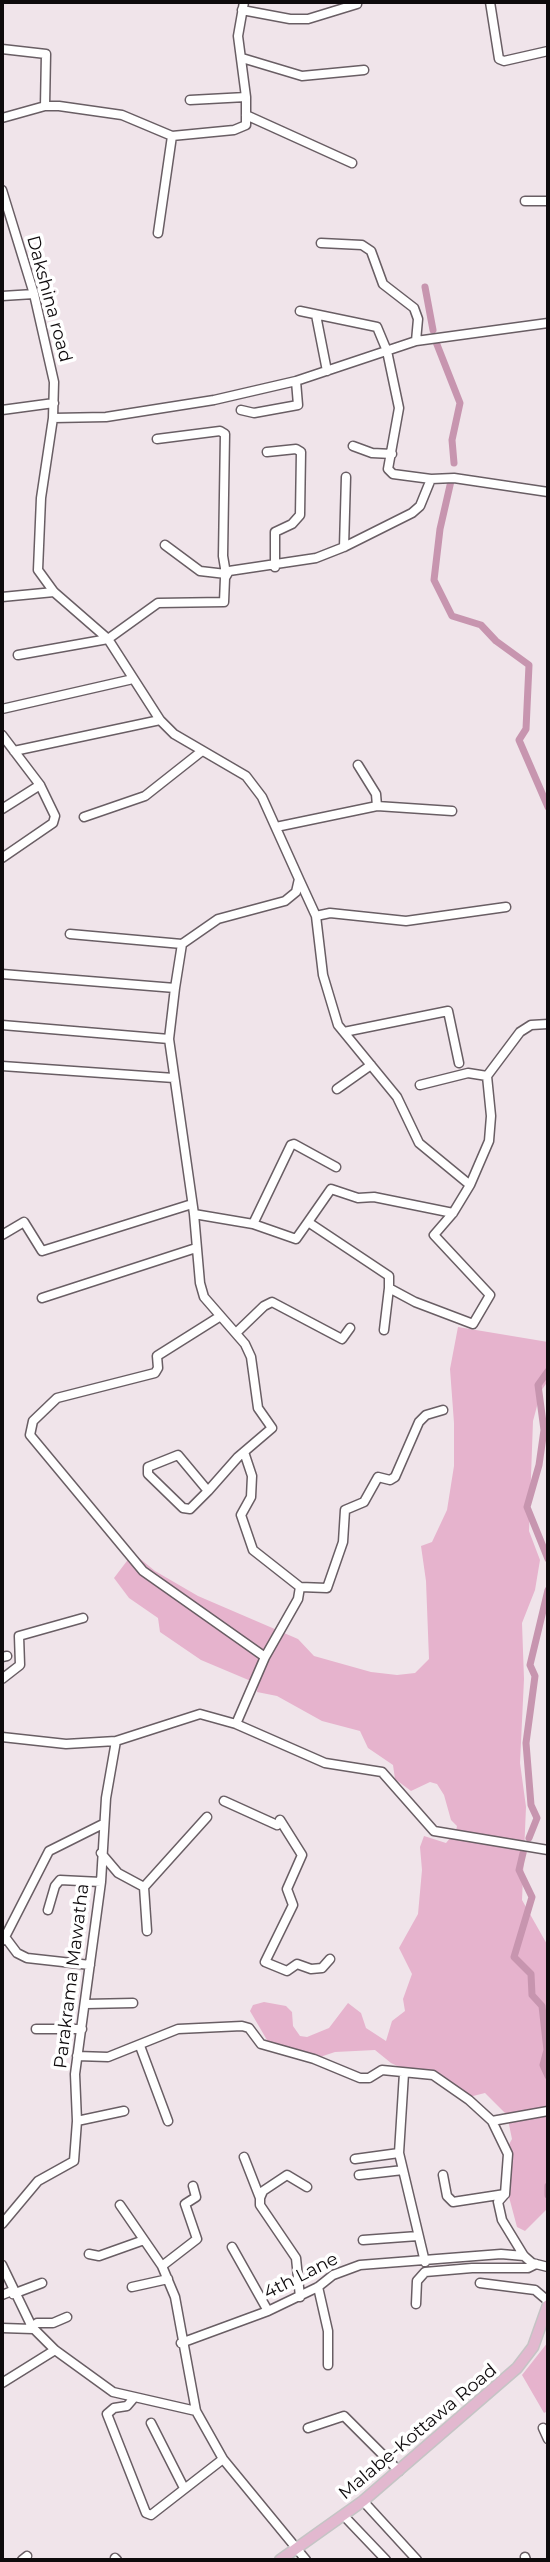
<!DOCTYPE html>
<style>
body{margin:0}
#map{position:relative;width:550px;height:2562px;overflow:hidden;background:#f0e4ea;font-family:Montserrat,sans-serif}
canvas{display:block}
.frame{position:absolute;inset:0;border:4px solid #0e0a0c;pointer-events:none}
</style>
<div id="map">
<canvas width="550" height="2562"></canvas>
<div class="frame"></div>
</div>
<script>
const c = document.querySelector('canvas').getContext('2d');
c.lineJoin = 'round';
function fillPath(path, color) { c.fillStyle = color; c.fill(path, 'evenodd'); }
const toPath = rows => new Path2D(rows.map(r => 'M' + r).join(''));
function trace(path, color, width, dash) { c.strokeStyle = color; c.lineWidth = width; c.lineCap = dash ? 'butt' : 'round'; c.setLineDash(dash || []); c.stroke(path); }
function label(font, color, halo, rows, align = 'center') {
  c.font = font + ' Montserrat,sans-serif'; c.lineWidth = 7; c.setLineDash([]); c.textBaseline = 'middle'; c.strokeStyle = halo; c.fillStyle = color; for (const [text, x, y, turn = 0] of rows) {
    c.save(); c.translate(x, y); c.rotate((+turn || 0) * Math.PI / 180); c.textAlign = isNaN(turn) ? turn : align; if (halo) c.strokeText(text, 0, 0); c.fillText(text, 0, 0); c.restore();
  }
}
fillPath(toPath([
 [458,1327,548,1342,548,1381,541,1391,533,1421,529,1531,540,1560,535,1590,522,1623,524,1679,520,1763,526,1807,522,1900,548,1946,548,2208,525,2231,517,2227,509,2197,512,2165,506,2150,512,2139,507,2115,485,2093,473,2096,458,2092,436,2075,408,2071,391,2063,375,2050,335,2052,320,2057,288,2050,267,2040,250,2011,253,2005,264,2002,286,2006,292,2012,293,2026,300,2036,307,2037,329,2028,348,2003,361,2013,366,2028,386,2041,392,2021,405,2011,403,1999,412,1974,399,1948,418,1914,422,1870,420,1847,424,1836,446,1843,456,1831,457,1826,451,1820,444,1795,437,1784,430,1782,411,1791,395,1779,393,1765,368,1748,360,1731,322,1721,277,1696,257,1692,258,1684,201,1660,160,1632,158,1618,129,1598,114,1578,133,1553,155,1571,198,1596,298,1639,314,1656,371,1672,397,1675,415,1673,429,1659,426,1581,421,1546,432,1542,447,1510,454,1466,454,1423,450,1369],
 [548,2342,548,2411,544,2413,522,2375]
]), '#e6b3cd');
trace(toPath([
 [425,287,433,330],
 [436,342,460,403,452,440,454,463],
 [451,481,440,529,434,580,452,616,481,625,496,641,529,665,526,729,519,740,548,807],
 [548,1371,538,1385,544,1430,539,1465,527,1507,548,1559],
 [529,1838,537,1818,531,1805,526,1743,535,1676,530,1665,548,1590],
 [524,1849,519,1870,532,1897,514,1957,531,1974,532,1995,542,2006,547,2050,543,2065,548,2076],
 [548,2186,548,2195]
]), '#c795af', 7);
const minor = toPath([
 [490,2,499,59,504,61,548,51],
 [242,10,290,19,308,19,357,4],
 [2,49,46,54,45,106],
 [242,58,302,76,364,70],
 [190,100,246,97],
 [246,115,352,163],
 [2,118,45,106,59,106,122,115,172,136],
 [2,190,34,294,54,382,53,418,41,498,38,570,54,592,108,639,158,603,224,602,225,578,229,571,316,558,344,547,412,513,420,506,431,479,454,478,548,492],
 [525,201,548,201],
 [158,233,172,136,234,130,246,125,246,97,238,36,244,2],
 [321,243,362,245,371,251,383,284,414,308,418,319,416,341],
 [2,296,34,294],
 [300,311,377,327,387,351,399,408,388,469,393,474,431,479],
 [316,315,327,371],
 [2,410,54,403],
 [241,410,254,413,298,405,296,381],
 [53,418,106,417,214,400,296,381,416,341,548,323],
 [157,439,220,431,225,434,223,556,226,574,200,571,165,545],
 [353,446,372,453,392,454],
 [267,452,296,449,301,452,300,515,292,524,275,532,275,567],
 [344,547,346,477],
 [2,597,54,592],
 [18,655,108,639,160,720,174,734,246,776,262,797,299,879,296,892,285,901,218,919,182,944,175,988,169,1039,194,1214,200,1283,204,1297,245,1344,251,1357,258,1408,272,1428,238,1457,208,1491,190,1509,183,1508,148,1474,148,1467,178,1455,208,1491],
 [2,709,133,679],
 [2,735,40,785,2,809],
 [14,751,160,720],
 [358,765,376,794,377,806],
 [84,817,145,796,202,751],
 [276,827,377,806,452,811],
 [2,858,53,823,55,816,40,785],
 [316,916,330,913,406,921,506,907],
 [70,934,182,944],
 [2,974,175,988],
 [2,1025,169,1039],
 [344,1032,448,1011,459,1063],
 [2,1066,174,1078],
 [420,1085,468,1073,487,1076],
 [337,1089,371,1065],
 [470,1185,489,1141,491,1116,487,1076,520,1032,531,1025,548,1024],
 [194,1214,253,1224,296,1239,308,1222,389,1276,389,1288,415,1302,473,1324,490,1295,434,1235,453,1213,470,1185,419,1143,397,1097,338,1025,323,975,316,916,299,879],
 [308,1222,331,1189,358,1198,374,1197,453,1213],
 [253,1224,291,1145,294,1144,336,1167],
 [2,1235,24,1222,42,1251,192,1204],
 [42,1298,196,1248],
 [219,1317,157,1356,158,1368,155,1373,57,1398,33,1421,30,1435,143,1571,265,1657],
 [384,1330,389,1288],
 [236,1333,264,1306,272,1302,342,1339,350,1328],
 [300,1587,327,1588,343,1542,345,1510,364,1502,378,1477,390,1480,395,1477,419,1422,426,1415,443,1410],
 [2,1657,7,1656],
 [2,1679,20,1665,19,1636,83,1618],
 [236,1724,265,1657,298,1599,300,1587,253,1550,241,1515,251,1497,252,1476,244,1452],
 [2,1737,66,1744,116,1741,200,1714,236,1724,325,1763,382,1772,434,1831,548,1850],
 [224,1801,277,1825],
 [280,1820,302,1855,287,1889,293,1905,265,1962,287,1971,297,1964,311,1969,322,1968,330,1959],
 [101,1853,118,1873,144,1887,207,1817],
 [144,1887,147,1931],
 [48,1910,55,1886,60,1880,101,1882],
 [5,1937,49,1851,103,1824],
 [2,1941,5,1937,17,1953,27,1958,90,1965],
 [86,2004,133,2003],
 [36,2029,82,2029],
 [140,2046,168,2121],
 [77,2056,108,2057,178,2029,242,2026,249,2028,261,2044,314,2059,360,2078,369,2078,382,2070,433,2075,469,2100,492,2121,508,2154,505,2194,498,2202,502,2220,524,2256,532,2263,548,2267],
 [404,2073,399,2153,425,2262],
 [77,2121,124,2111],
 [492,2121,548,2111],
 [244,2157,260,2198],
 [355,2159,399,2153],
 [359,2175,403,2170],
 [443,2175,447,2196,453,2202,505,2194],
 [120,2205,162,2266,175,2297,196,2411,223,2459,306,2560],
 [2,2224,38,2181,74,2161,77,2121,75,2074,101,1882,106,1798,116,1741],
 [363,2240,418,2236],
 [232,2247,268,2311],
 [89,2254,99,2256,144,2240],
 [2,2265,32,2327,55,2350,113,2392,196,2411],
 [162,2266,197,2239,185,2204,196,2197,193,2186],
 [480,2283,535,2290,548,2301],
 [132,2287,168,2279],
 [318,2287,328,2331,328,2365],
 [13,2294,42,2283],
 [2,2295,12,2291],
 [300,2297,296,2258,260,2205,260,2198,263,2191,287,2175,307,2187],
 [416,2304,417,2281,425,2272,472,2268,528,2268,536,2264],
 [32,2327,37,2323,53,2323,67,2317],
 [2,2328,33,2329],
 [181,2343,268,2311,318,2287,333,2275,360,2265,501,2254,524,2256],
 [2,2383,55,2350],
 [133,2399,127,2406,114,2408,107,2414,146,2513,151,2515,223,2459],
 [151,2423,184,2488],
 [308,2428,344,2416,399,2471],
 [543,2428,548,2439],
 [363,2501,417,2560],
 [344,2516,386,2560],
 [525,2557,526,2560],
 [115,2558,117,2560],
 [22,2560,27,2556]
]);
const major = toPath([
 [280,2560,363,2501,517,2368,533,2347,548,2305]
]);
trace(minor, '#695e64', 11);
trace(major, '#c5c4c5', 13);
trace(minor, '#fff', 8);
trace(major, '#e2b8cf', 10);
label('18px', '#0e0a0c', '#fff', [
 ["Dakshina road",49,299,75],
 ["Parakrama Mawatha",72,1976,-83],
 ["4th Lane",301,2276,-27],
 ["Malabe-Kottawa Road",418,2432,-40]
]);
</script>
